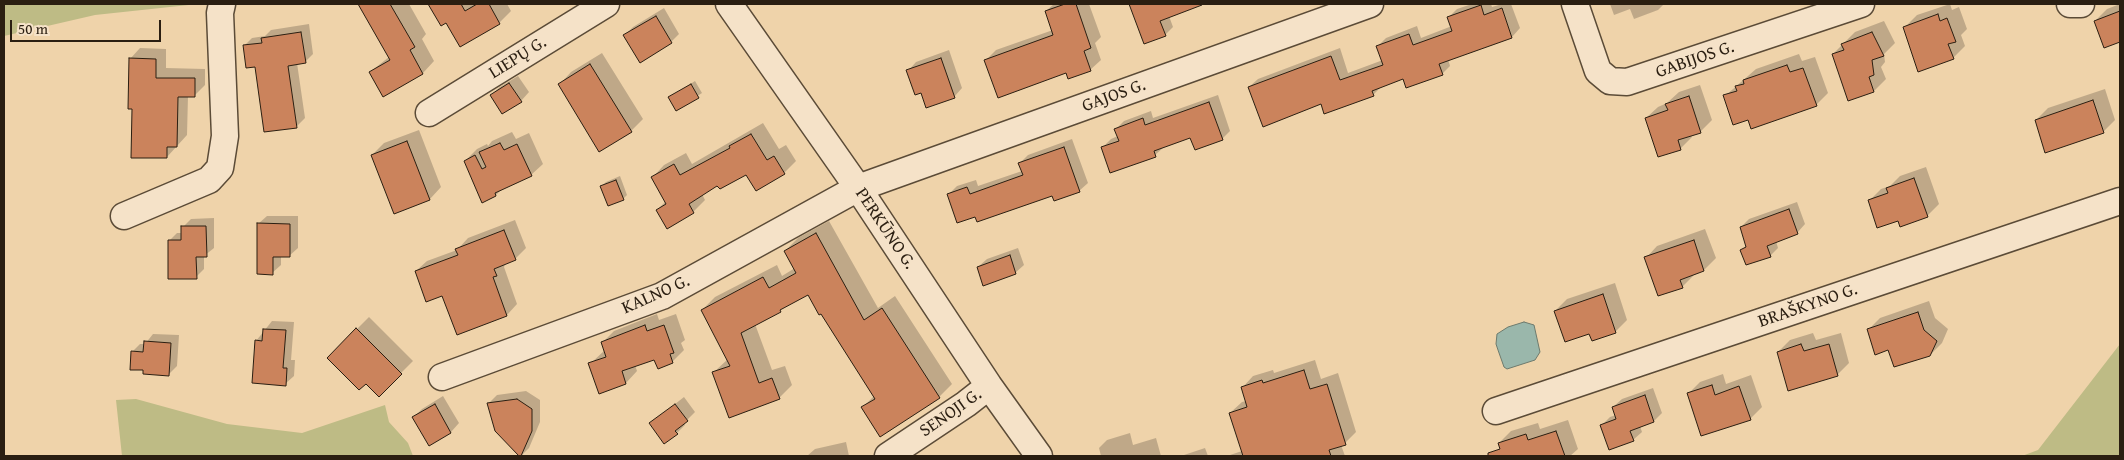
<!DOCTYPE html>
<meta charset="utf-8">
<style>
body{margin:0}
#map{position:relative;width:2124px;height:460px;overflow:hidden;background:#efd3aa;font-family:"Gentium Book Plus",serif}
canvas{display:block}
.frame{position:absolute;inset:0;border:5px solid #2a1e11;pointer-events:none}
.scale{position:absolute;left:10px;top:20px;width:151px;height:22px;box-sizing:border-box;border:2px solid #2a1e11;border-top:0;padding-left:6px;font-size:15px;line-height:18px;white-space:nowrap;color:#2a1e11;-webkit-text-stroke:4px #f5e2c8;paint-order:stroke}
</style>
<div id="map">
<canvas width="2124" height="460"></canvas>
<div class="frame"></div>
<div class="scale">50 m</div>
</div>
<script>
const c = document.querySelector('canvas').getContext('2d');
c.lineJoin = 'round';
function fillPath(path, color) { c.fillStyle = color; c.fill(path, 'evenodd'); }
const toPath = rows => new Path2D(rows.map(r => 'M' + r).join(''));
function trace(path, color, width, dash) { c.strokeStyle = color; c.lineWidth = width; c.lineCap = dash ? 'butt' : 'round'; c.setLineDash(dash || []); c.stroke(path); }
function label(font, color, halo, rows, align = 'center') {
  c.font = font + ' "Gentium Book Plus",serif'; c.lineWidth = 4; c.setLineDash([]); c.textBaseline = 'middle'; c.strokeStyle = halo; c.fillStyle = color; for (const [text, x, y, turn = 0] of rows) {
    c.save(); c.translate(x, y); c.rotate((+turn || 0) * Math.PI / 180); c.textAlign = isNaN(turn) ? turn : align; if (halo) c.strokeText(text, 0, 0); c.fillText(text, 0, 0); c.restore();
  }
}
fillPath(toPath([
 [4,4,198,4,95,15,4,36],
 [2120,344,2120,456,2022,456,2038,450],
 [136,399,227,424,302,433,385,405,389,422,408,443,413,456,122,456,116,400]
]), '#bebb85');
const water = toPath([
 [1524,322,1534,325,1540,352,1535,360,1507,369,1504,367,1498,350,1496,344,1497,334,1508,327,1524,322]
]);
fillPath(water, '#9ab7ab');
trace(water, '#6d7a6d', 1);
fillPath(toPath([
 [364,4,409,4,426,34,422,39,434,61,423,73,384,95,370,72,389,57,361,7],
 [430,4,507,4,511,11,499,23,460,45,447,21,441,24],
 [1054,4,1089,4,1101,37,1095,43,1101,60,1090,70,1067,72,986,60,996,50,1053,30,1046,11],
 [1130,4,1191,4,1183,11,1169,16,1173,27,1165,35,1145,42],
 [1472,4,1491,4,1492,7,1502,4,1511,4,1520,28,1512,37,1448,59,1450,66,1442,74,1404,78,1381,87,1373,95,1322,103,1249,87,1258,79,1340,48,1348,73,1383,60,1378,46,1386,38,1417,26,1421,38,1452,26,1449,17,1457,9],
 [1610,4,1664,4,1658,10,1634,19,1630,9,1614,15],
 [1950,4,1952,10,1959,7,1967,29,1961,35,1965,46,1953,58,1905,27,1917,15],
 [2120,4,2120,41,2105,46,2095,21,2107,9],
 [664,8,679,34,671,42,625,35,633,27],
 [1884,21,1895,43,1884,54,1885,62,1881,67,1886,79,1874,91,1849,99,1833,54,1855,32],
 [309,24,313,54,305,62,297,63,305,118,296,127,244,46,252,38,265,36,271,30],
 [140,48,166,49,166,68,205,69,205,85,194,96,188,96,187,135,167,157,133,107,130,59],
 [949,50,962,88,954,97,908,71,916,62],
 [602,53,643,119,631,131,600,151,560,84,571,72],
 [1799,54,1802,61,1815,57,1828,93,1816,105,1749,118,1725,96,1756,69],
 [518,76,529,92,521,101,491,95,500,87],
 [695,81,702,93,677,109,670,97],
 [1700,85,1712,120,1700,132,1691,135,1692,137,1680,149,1646,118,1658,107,1667,103,1679,92],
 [2105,89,2115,120,2103,132,2036,120,2048,108],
 [1218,95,1230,131,1222,139,1191,137,1164,147,1155,155,1103,147,1111,139,1118,136,1116,129,1124,121,1151,111,1153,118],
 [763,123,779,149,786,145,796,161,784,173,746,173,718,184,702,194,705,200,693,212,657,210,666,201,653,177,664,165,686,153,692,164],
 [419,130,441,187,430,199,372,155,384,143],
 [512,132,516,139,529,133,543,164,531,175,503,188,496,195,483,201,465,161,477,149,487,144,488,146,492,141],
 [1072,139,1088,183,1079,191,1052,194,975,215,949,194,957,186,976,180,978,186,1022,171,1020,163,1028,155],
 [1926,167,1939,204,1927,216,1899,219,1869,201,1881,189,1890,186,1900,176],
 [620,176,627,195,623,199,602,186,606,182],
 [1797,202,1805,224,1797,233,1776,241,1778,248,1770,256,1742,250,1747,245,1741,227,1749,219],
 [267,216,298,216,298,248,289,256,281,256,281,265,272,273,258,224],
 [214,218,214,248,204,256,204,269,196,277,169,241,177,233,183,233,183,227,191,219],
 [515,220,526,248,515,259,506,262,504,267,517,304,507,315,443,295,416,271,427,261,457,250,468,238],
 [829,221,878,308,895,296,952,384,939,397,862,408,874,396,808,293,755,324,772,370,785,366,792,385,779,398,713,373,728,359,702,310,715,297,777,265,782,276,795,268,785,251,798,238],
 [1705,229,1716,258,1704,270,1694,275,1682,287,1646,258,1657,246],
 [1018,248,1024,265,1015,273,978,267,987,259],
 [1615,283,1627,320,1615,332,1590,333,1555,311,1567,299],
 [1929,301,1935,318,1948,329,1942,343,1930,355,1889,349,1868,330,1880,318],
 [657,314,659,320,676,314,685,340,681,343,684,350,672,362,655,358,635,365,637,371,626,383,590,364,605,350,602,343,614,331],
 [369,317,413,361,379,395,366,382,328,358],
 [272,321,294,322,291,360,295,360,294,376,285,384,256,341],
 [1813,333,1816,340,1841,333,1849,363,1837,375,1778,352,1790,340],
 [153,334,179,335,177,366,169,374,144,369,132,352,140,344,145,344],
 [1315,360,1321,379,1338,373,1356,432,1345,443,1341,445,1345,456,1227,456,1242,451,1230,413,1242,402,1246,401,1242,388,1253,376,1273,370,1274,373],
 [1723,374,1726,384,1751,375,1762,407,1750,419,1688,394,1700,382],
 [1653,388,1662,413,1654,421,1640,426,1642,432,1633,440,1602,425,1610,417,1616,415,1613,407,1622,399],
 [526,391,540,400,540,422,529,448,521,456,496,430,489,403,497,395],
 [443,396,459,423,451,432,429,444,414,417,422,409],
 [684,397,695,412,684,423,685,425,677,433,651,423],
 [1568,420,1578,449,1570,456,1503,456,1499,443,1511,431,1538,423,1540,429],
 [1130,433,1133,445,1156,438,1161,456,1101,456,1099,448,1107,440],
 [846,442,849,456,807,456,815,449],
 [1205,448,1208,456,1180,456,1181,456]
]), '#0003');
const building = toPath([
 [358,4,390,4,415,47,410,50,423,74,383,97,369,72,390,60,358,4],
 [428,4,461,4,465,11,477,4,489,4,500,24,460,47,446,23,441,26,428,4],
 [1065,4,1076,4,1091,48,1084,51,1091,71,1068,79,1066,73,998,98,984,60,1053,35,1045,11,1065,4],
 [1129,4,1202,4,1202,5,1160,21,1166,36,1144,44,1129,4],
 [1481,5,1484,15,1502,8,1512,38,1439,64,1443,75,1406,88,1403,79,1372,91,1374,96,1324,114,1321,104,1263,127,1248,87,1331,56,1340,80,1383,65,1376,46,1409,34,1413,45,1452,31,1447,17,1481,5],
 [2120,11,2120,42,2104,48,2094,21,2120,11],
 [1938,14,1940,21,1947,18,1956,42,1948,44,1954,59,1918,72,1903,27,1938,14],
 [656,16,672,43,640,63,623,35,656,16],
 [301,32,306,63,288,66,297,128,264,132,255,67,246,68,243,45,262,43,261,38,301,32],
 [1872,32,1884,56,1872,60,1874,75,1869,77,1874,92,1848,101,1832,54,1844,50,1841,44,1872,32],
 [129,58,156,59,156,78,195,78,195,97,178,97,177,147,167,147,167,158,131,158,132,109,128,109,129,58],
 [941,58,955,98,926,108,921,93,915,95,906,70,941,58],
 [590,64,632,132,599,152,558,84,590,64],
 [1787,65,1790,72,1803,68,1817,106,1751,129,1748,120,1733,125,1723,95,1737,91,1735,86,1744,84,1743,80,1787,65],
 [509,83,522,102,502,114,490,95,509,83],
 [691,84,699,98,676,111,668,97,691,84],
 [1689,96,1701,133,1678,140,1681,150,1658,157,1645,118,1668,110,1665,104,1689,96],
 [2093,100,2104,133,2045,153,2035,120,2093,100],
 [1209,102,1223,140,1195,150,1190,138,1154,151,1156,157,1110,173,1101,147,1119,141,1114,129,1143,118,1145,125,1209,102],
 [751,134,767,160,774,156,785,174,756,191,746,175,720,189,717,186,689,204,694,213,667,229,656,210,666,204,651,177,674,164,680,175,730,148,729,146,751,134],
 [407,141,430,200,394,214,371,155,407,141],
 [500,143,504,150,517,144,532,176,495,193,496,196,482,203,464,161,475,155,482,169,486,167,479,152,500,143],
 [1064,147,1080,192,1054,201,1052,196,977,222,975,217,957,223,947,194,967,187,970,194,1023,175,1018,163,1064,147],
 [1914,178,1928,217,1900,227,1898,221,1877,228,1868,200,1888,193,1886,188,1914,178],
 [616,180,624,200,608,206,600,186,616,180],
 [1789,209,1798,234,1767,246,1771,257,1746,265,1740,250,1746,247,1740,227,1789,209],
 [257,223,290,224,290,257,273,257,273,275,257,274,257,223],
 [181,226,206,226,207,257,196,257,197,279,168,279,168,240,181,240,181,226],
 [504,230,516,260,494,269,497,276,493,277,507,316,457,335,442,296,426,302,415,271,458,255,455,249,504,230],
 [816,233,864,320,882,308,940,398,880,437,861,407,875,399,821,314,819,315,808,295,780,310,781,312,741,333,759,383,772,378,780,399,729,418,712,372,730,366,701,310,763,277,769,288,796,273,784,251,816,233],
 [1694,240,1704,271,1680,280,1683,288,1658,296,1644,257,1694,240],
 [1010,255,1016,274,983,286,977,267,1010,255],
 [1603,294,1616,333,1592,341,1589,334,1565,342,1554,311,1603,294],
 [1918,312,1924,330,1937,341,1930,356,1894,367,1888,350,1875,355,1867,329,1918,312],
 [645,325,647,331,664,325,674,353,670,354,673,363,658,369,654,360,622,371,626,384,599,394,588,363,606,357,601,342,645,325],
 [356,328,402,374,379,397,366,384,359,390,327,358,356,328],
 [263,329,286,330,283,368,287,368,286,386,252,383,255,340,262,341,263,329],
 [144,341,171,343,169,376,143,374,143,370,130,370,131,351,143,352,144,341],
 [1801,344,1804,351,1829,344,1838,376,1788,391,1777,352,1801,344],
 [1304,370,1310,389,1327,384,1346,445,1329,450,1331,456,1243,456,1229,413,1247,407,1241,387,1262,380,1263,383,1304,370],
 [1712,385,1715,395,1739,386,1751,420,1701,436,1687,393,1712,385],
 [1645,395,1654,422,1630,431,1634,441,1609,450,1600,425,1616,419,1612,407,1645,395],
 [517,399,532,409,532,431,521,456,519,456,495,431,487,403,517,399],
 [435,404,451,433,429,446,412,417,435,404],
 [675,404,688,421,675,431,678,434,664,444,649,423,675,404],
 [1556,431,1565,456,1488,456,1488,453,1500,449,1498,443,1526,434,1528,440,1556,431]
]);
fillPath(building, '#cb835c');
trace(building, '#2a1e11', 1);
const minor = toPath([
 [729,4,858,188,989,386,1039,456],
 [1575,4,1598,71,1610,81,1627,82,1861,4],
 [2070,4,2081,4],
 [429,113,606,4],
 [124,216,209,180,220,168,225,136,220,13,222,4],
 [442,377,662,296,858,188,1370,4],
 [1496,411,2120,201],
 [888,456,966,404,989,386]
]);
trace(minor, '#5b4b37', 29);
trace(minor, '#f5e2c8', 26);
label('18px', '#2a1e11', '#f5e2c8', [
 ["LIEPŲ G.",518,58,-32],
 ["GABIJOS G.",1695,60,-19],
 ["GAJOS G.",1114,96,-20],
 ["PERKŪNO G.",885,229,56],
 ["KALNO G.",656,295,-24],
 ["BRAŠKYNO G.",1808,306,-19],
 ["SENOJI G.",951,413,-35]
]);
</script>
